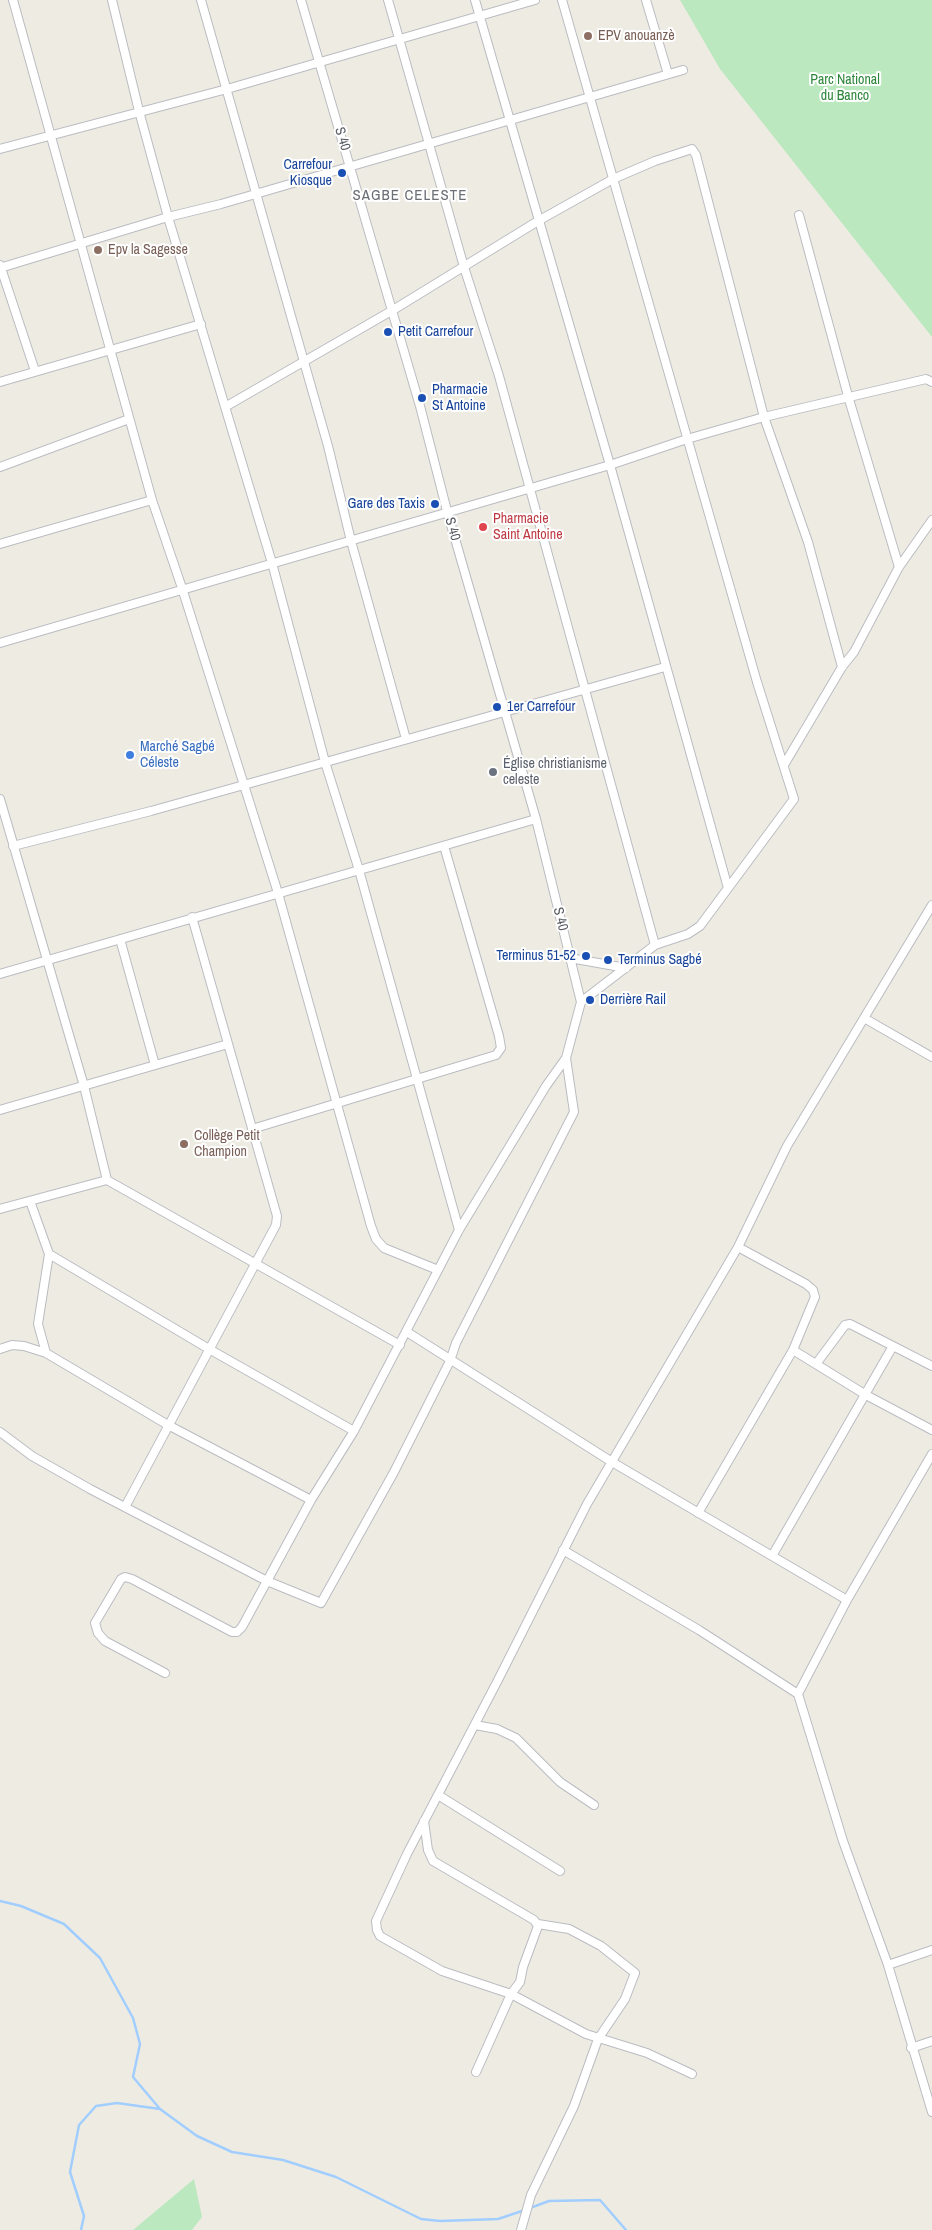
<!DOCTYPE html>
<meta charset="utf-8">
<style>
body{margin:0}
canvas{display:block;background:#eeece2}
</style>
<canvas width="932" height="2230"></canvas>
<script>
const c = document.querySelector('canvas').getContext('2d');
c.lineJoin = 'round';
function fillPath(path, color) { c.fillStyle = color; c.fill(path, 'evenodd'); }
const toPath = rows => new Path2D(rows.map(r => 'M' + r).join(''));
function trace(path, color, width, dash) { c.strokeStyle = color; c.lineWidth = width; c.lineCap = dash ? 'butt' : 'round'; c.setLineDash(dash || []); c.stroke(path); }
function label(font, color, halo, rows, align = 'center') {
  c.font = font + ' "Archivo Narrow",sans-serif'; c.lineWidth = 4; c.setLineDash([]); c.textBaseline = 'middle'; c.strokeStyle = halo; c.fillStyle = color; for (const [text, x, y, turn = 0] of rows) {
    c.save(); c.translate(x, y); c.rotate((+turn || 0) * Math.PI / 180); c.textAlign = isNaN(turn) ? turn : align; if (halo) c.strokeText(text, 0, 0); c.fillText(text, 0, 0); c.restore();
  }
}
fillPath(toPath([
 [680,0,932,0,932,337,720,69],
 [194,2179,202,2217,192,2230,133,2230]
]), '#bce8c0');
trace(toPath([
 [0,1901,21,1906,64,1924,100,1958,133,2018,140,2044,133,2077,160,2109,197,2136,232,2152,283,2160,336,2177,421,2219,440,2221,498,2219,525,2210],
 [530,2208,549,2201,600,2200,626,2230],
 [81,2230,84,2216,70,2172,79,2125,96,2106,117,2103,160,2109]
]), '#a1ceff', 2.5);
const street = toPath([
 [13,0,152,500,182,588,278,893,371,1226,376,1239,384,1248,438,1270],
 [112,0,139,111,168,217,272,563,325,762,359,870,459,1230],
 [201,0,328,446,351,541,406,739],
 [301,0,420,406,447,511,536,819,581,1002],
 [388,0,464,267,499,376,655,945],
 [475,0,610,465,728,888],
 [646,0,668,74],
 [0,149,227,89,535,0],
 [799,215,848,396,899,567],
 [0,265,35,371],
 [0,268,168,217,221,204,683,70],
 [0,382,201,324],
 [225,407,393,310,538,221,613,179,655,161,692,149,696,155,764,417,808,542,842,667],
 [0,467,129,419],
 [0,544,152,500],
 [0,643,610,465,687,439,764,417,926,379,932,382],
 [784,765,842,667,854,652,899,567,932,520],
 [0,799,84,1086,107,1180],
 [13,846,151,811,665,667],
 [120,939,155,1065],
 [570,958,626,968],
 [0,974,536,819],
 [864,1018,932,1057],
 [0,1110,228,1044],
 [252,1129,496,1055,501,1048,499,1036,444,846],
 [30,1201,49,1254,38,1324,46,1353],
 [0,1209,107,1180,400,1345],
 [49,1254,209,1349,354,1431],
 [407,1332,612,1462,847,1600],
 [0,1349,12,1345,24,1346,46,1353,168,1425,311,1500],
 [793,1350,866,1395,932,1430],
 [816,1364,845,1325,850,1324,893,1346],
 [0,1432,32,1456,90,1489,267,1581,321,1603,394,1472,450,1361,456,1343,574,1112,566,1058,581,1002,655,945,688,934,700,926,794,799,757,682,562,0],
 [932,1454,847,1600,798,1694,843,1841,888,1965,932,2112],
 [125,1507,276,1225,277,1216,192,917],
 [698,1513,793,1350,815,1297,813,1290,806,1284,738,1247],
 [563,1550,699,1630,798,1694],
 [772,1556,893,1346,932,1366],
 [165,1673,105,1641,98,1633,95,1623,121,1579,125,1577,132,1579,232,1632,237,1632,242,1627,311,1500,354,1431,459,1230,546,1086,566,1058],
 [475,1725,497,1729,516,1738,560,1782,594,1805],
 [438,1795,560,1871],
 [424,1821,428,1850,433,1861,534,1920,538,1926,523,1967,520,1982,511,1994,476,2072],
 [888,1965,932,1950],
 [911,2048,932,2041],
 [692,2074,647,2053,586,2034,511,1994,442,1971,380,1936,377,1930,376,1921,407,1854,498,1680,587,1504,738,1247,787,1146,932,905],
 [521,2230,531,2195,574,2106,598,2039,625,1999,635,1973,601,1946,569,1929,538,1924]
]);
trace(street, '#babcc2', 10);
trace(street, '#fff', 8);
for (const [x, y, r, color] of [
 [588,36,5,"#8d6e63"],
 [342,173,5,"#1a4fb4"],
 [98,250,5,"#8d6e63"],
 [388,332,5,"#1a4fb4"],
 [422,398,5,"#1a4fb4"],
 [435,504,5,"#1a4fb4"],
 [483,527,5,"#e0444e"],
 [497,707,5,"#1a4fb4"],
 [130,755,5,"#3f7fe0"],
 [493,772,5,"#6b7280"],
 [586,956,5,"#1a4fb4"],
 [608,960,5,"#1a4fb4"],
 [590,1000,5,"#1a4fb4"],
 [184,1144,5,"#8d6e63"]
]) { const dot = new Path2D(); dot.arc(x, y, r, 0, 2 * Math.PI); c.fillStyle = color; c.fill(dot); trace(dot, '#fff', 2); }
label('14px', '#785e54', '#fff', [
 ["EPV anouanzè",598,36],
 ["Epv la Sagesse",108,250],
 ["Collège Petit",194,1136],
 ["Champion",194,1152]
], 'left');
label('14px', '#2e863b', '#fff', [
 ["Parc National",845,80],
 ["du Banco",845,96]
]);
label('14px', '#5a5e64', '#fff', [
 ["S 40",342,139,73],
 ["S 40",452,529,74],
 ["S 40",560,919,76]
]);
label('14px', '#164399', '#fff', [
 ["Carrefour",332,165,"right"],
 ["Kiosque",332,181,"right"],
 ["Petit Carrefour",398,332],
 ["Pharmacie",432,390],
 ["St Antoine",432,406],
 ["Gare des Taxis",425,504,"right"],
 ["1er Carrefour",507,707],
 ["Terminus 51-52",576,956,"right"],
 ["Terminus Sagbé",618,960],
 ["Derrière Rail",600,1000]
], 'left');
label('14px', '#be3a42', '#fff', [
 ["Pharmacie",493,519],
 ["Saint Antoine",493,535]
], 'left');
label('14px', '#366cbe', '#fff', [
 ["Marché Sagbé",140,747],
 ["Céleste",140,763]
], 'left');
label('14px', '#5b616d', '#fff', [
 ["Église christianisme",503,764],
 ["celeste",503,780]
], 'left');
c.letterSpacing = '1px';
label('15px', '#6b6f76', '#fff', [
 ["SAGBE CELESTE",410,196]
]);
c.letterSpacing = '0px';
</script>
